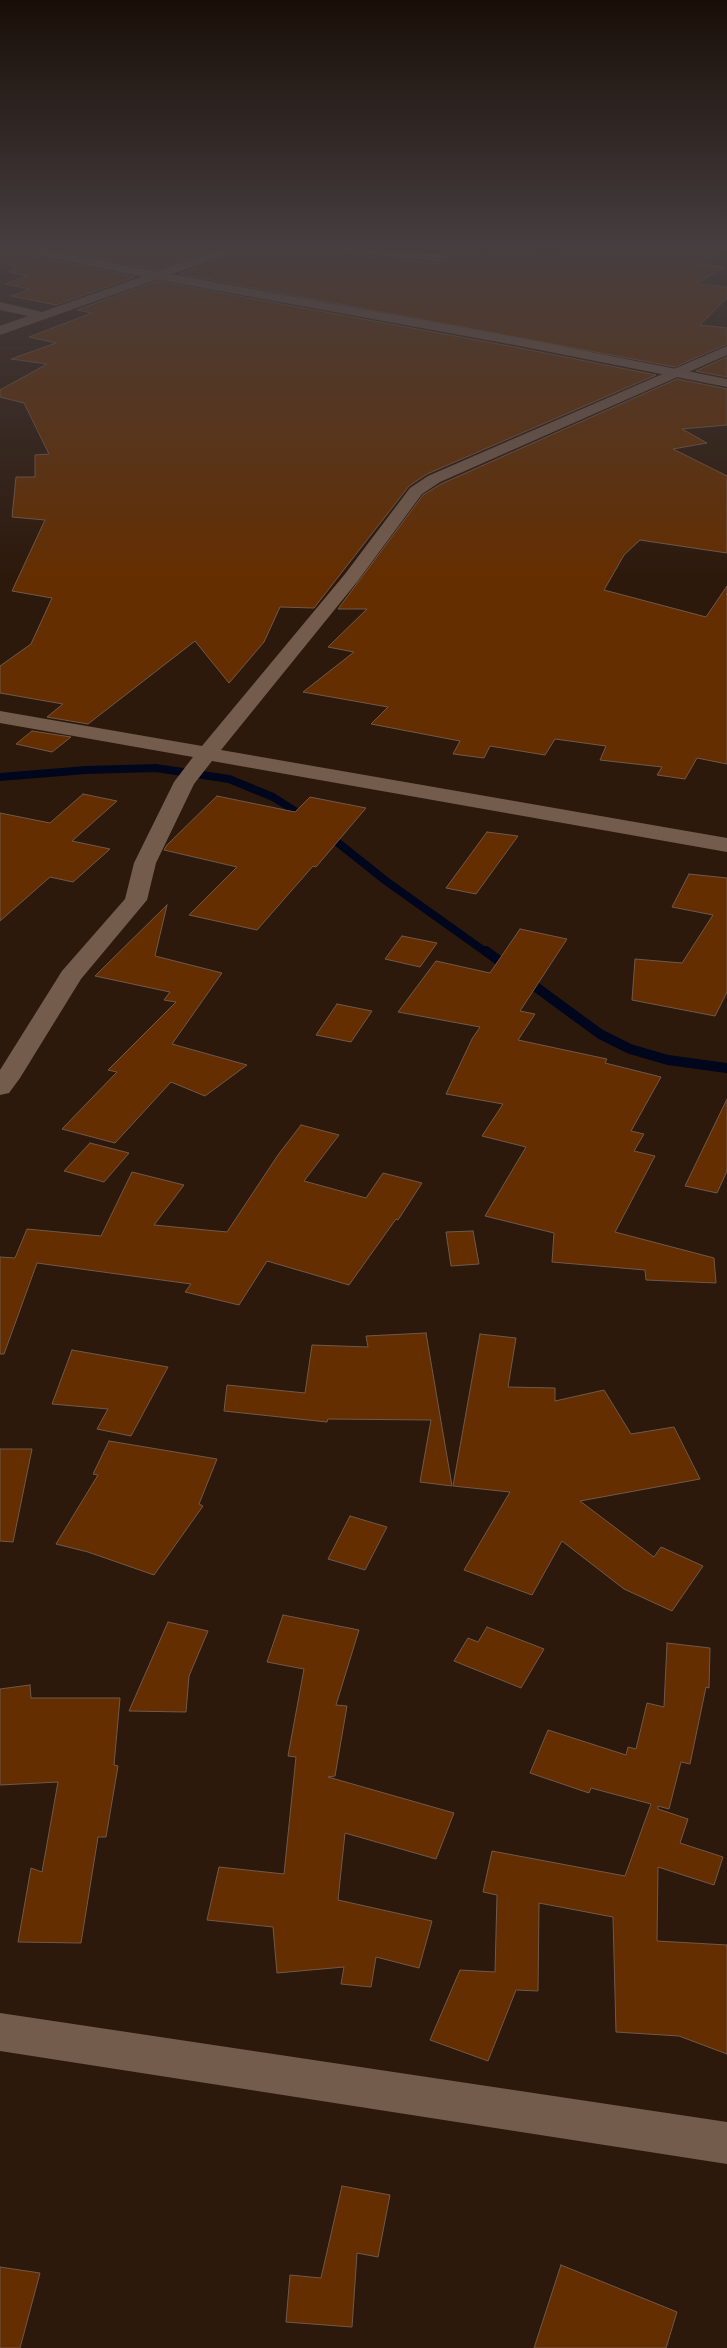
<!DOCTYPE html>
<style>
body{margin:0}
canvas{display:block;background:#2d190c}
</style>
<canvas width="727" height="2348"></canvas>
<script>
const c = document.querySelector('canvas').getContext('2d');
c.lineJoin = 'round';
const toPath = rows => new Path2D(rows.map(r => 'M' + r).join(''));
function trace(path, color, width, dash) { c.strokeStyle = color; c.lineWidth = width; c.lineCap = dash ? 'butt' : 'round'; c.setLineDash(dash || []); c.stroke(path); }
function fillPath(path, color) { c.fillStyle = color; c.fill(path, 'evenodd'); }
trace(toPath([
 [0,777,86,770,156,768,229,779,273,797,306,818],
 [327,834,386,881,487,953]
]), '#00061b', 8);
trace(toPath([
 [486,951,509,968],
 [525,979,600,1034,630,1049,668,1060,727,1068]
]), '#00061b', 10);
const building = toPath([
 [0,247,9,247,17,253,135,277,56,305,11,296,30,289,5,284,28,276,9,272,17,269,12,268,16,266,0,263,0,247],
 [56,247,222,247,157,270,55,250,56,247],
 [244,247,291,247,338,251,342,253,439,264,447,259,439,252,444,248,492,252,503,247,548,254,550,251,564,251,564,248,615,250,615,247,727,247,727,251,699,264,723,267,697,284,727,287,727,298,700,325,727,328,727,344,675,367,179,274,241,252,244,247],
 [157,281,520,348,656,375,427,474,409,486,314,608,280,607,264,642,229,683,195,641,88,724,47,717,63,704,0,693,0,666,31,644,52,598,12,591,45,520,12,517,16,477,35,477,35,455,49,454,24,403,0,397,0,390,47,364,11,359,56,343,29,337,92,313,77,310,157,281],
 [727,357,727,377,696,371,727,357],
 [677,379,727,389,727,425,682,429,707,443,673,449,727,476,727,553,640,540,624,555,604,590,706,617,727,586,727,764,697,758,685,779,657,775,662,767,600,760,606,746,555,739,545,755,490,746,484,758,453,754,460,741,371,724,388,707,303,692,354,652,328,647,367,609,338,609,423,495,441,484,677,379],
 [32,731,71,737,52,752,16,744,32,731],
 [83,794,117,801,72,841,110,849,73,882,50,877,0,921,0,813,50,823,83,794],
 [217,796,295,812,310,797,366,808,316,867,313,866,257,930,189,915,237,867,164,850,167,845,217,796],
 [487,832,518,836,476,894,446,888,487,832],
 [689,874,727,878,727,992,715,1016,632,1000,635,959,682,963,713,915,672,907,689,874],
 [167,905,155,956,222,973,172,1044,247,1065,205,1096,171,1082,115,1143,62,1129,117,1072,108,1070,176,1002,164,1000,170,992,95,976,167,905],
 [520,929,567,939,520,1011,535,1014,518,1040,607,1059,605,1063,661,1077,631,1131,644,1134,634,1151,655,1156,615,1232,714,1258,716,1283,646,1280,645,1270,552,1262,554,1233,485,1216,526,1147,482,1136,503,1104,446,1094,472,1039,480,1027,398,1012,436,961,490,973,520,929],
 [402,936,437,943,420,967,385,959,402,936],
 [337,1004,372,1011,351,1042,316,1035,337,1004],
 [727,1099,727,1171,717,1193,685,1186,727,1099],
 [301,1125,339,1135,304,1181,366,1198,383,1173,422,1183,398,1220,396,1219,349,1285,267,1261,239,1305,185,1292,191,1284,37,1263,4,1354,0,1354,0,1257,15,1258,27,1229,101,1236,132,1172,184,1185,154,1225,227,1232,278,1155,301,1125],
 [90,1143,129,1153,104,1182,64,1171,90,1143],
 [473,1231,479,1264,451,1266,446,1232,473,1231],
 [426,1333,452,1486,420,1482,431,1420,328,1419,327,1422,224,1411,227,1385,305,1393,312,1345,368,1347,366,1336,426,1333],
 [480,1334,516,1338,508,1387,555,1388,555,1401,604,1390,631,1434,674,1427,700,1479,580,1501,654,1557,661,1547,703,1566,672,1611,624,1589,562,1541,532,1595,464,1570,510,1492,453,1486,480,1334],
 [72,1350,168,1367,131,1436,97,1429,108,1409,52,1404,72,1350],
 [109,1441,217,1459,199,1504,203,1506,154,1575,88,1552,56,1544,98,1475,93,1474,109,1441],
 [0,1449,32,1449,13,1542,0,1541,0,1449],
 [350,1516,387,1527,365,1570,328,1559,350,1516],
 [283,1615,359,1630,336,1705,347,1706,335,1776,328,1777,454,1813,436,1859,345,1833,338,1900,432,1921,419,1968,376,1957,371,1987,341,1984,344,1967,277,1973,273,1927,207,1920,219,1867,284,1874,296,1757,288,1756,304,1669,267,1662,283,1615],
 [168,1622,208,1631,189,1676,186,1712,129,1711,168,1622],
 [487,1627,544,1649,521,1688,454,1661,468,1638,478,1642,487,1627],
 [667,1643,710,1648,709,1688,706,1687,690,1764,681,1762,669,1809,658,1806,658,1809,688,1819,680,1843,723,1857,714,1885,658,1867,657,1941,727,1945,727,2054,679,2036,616,2032,613,1917,539,1903,538,1991,516,1990,488,2061,430,2040,460,1970,495,1972,497,1895,483,1892,492,1851,625,1876,651,1804,591,1788,589,1793,530,1773,548,1730,626,1755,628,1747,636,1749,647,1703,664,1707,667,1643],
 [30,1685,31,1698,120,1698,114,1765,118,1766,106,1837,98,1837,81,1943,18,1942,31,1868,42,1872,58,1782,0,1785,0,1689,30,1685],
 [342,2186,390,2195,378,2257,357,2253,352,2327,286,2322,290,2275,321,2278,342,2186],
 [561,2265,677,2312,666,2348,534,2348,561,2265],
 [0,2267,40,2273,20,2348,0,2348,0,2267]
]);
fillPath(building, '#642e01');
trace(building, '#705849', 1);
fillPath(toPath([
 [32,247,54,247,52,250,36,254,30,250,32,247],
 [226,247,242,247,240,250,0,335,0,326,28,316,0,310,0,302,42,312,226,247],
 [336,247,370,247,439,254,445,258,439,262,342,251,336,247],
 [727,346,727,355,440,482,422,494,357,582,221,750,727,838,727,852,212,761,194,784,156,863,147,900,81,979,20,1078,9,1093,0,1095,0,1070,62,971,125,899,134,863,174,782,193,757,0,723,0,711,202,746,345,574,410,488,428,476,727,346]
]), '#745c4d');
fillPath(toPath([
 [11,247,32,247,154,271,520,338,727,379,727,387,520,346,154,279,17,251,11,247],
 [0,2013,727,2122,727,2164,0,2051,0,2013]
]), '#745c4d');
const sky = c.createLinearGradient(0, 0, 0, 575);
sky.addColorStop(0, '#190e07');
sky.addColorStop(0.43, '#463e40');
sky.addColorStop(1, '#463e4000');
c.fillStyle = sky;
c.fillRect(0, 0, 727, 575);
</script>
